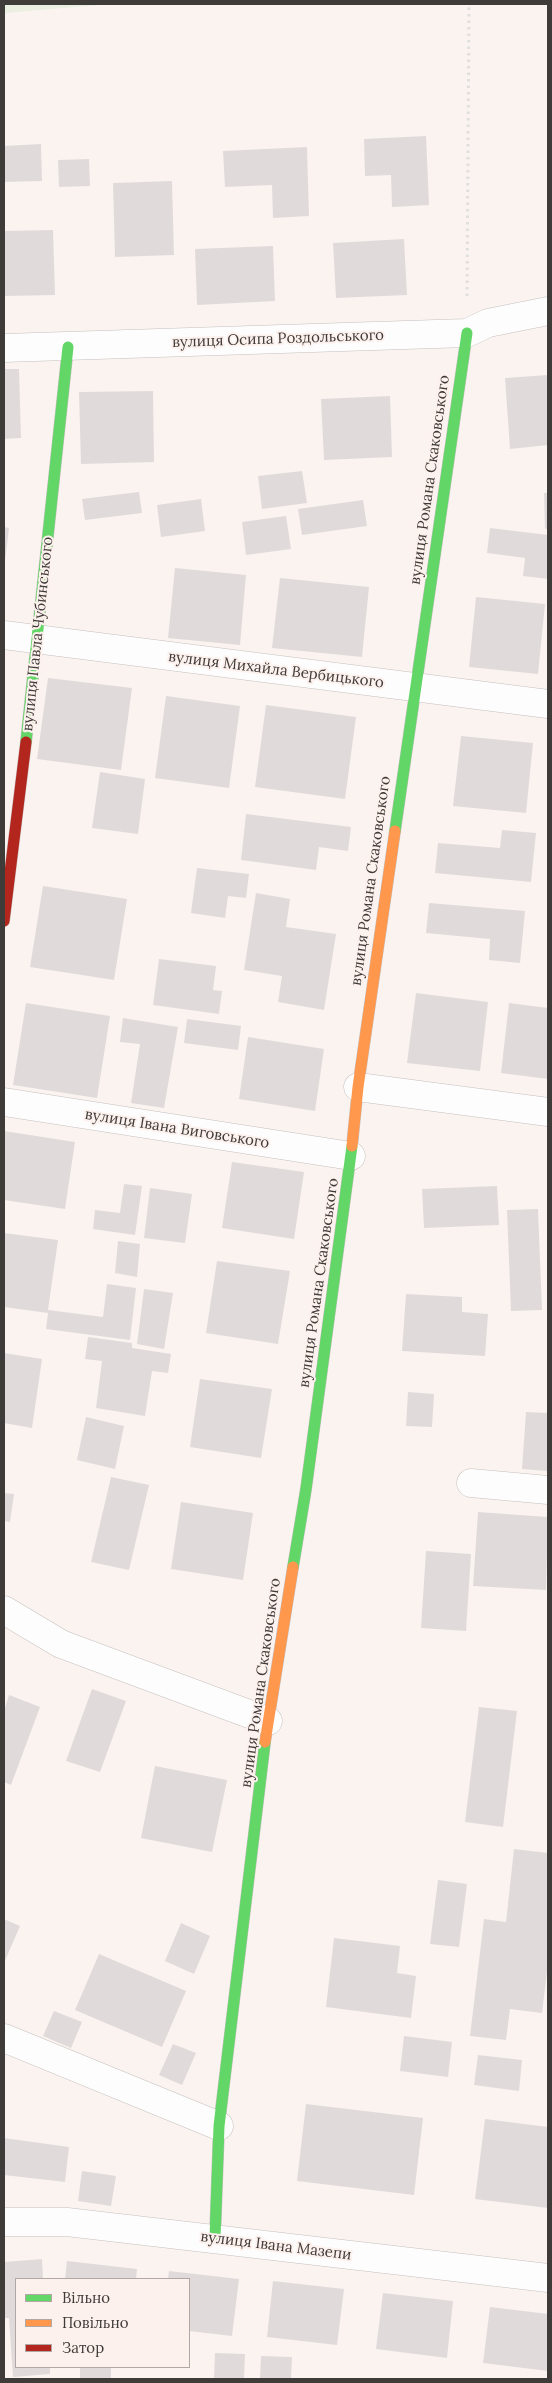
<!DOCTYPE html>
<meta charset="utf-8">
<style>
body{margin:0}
#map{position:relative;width:552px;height:2383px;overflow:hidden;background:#faf3f0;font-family:Lora,serif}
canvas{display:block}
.frame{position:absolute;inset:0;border:5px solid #3f3b39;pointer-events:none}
.legend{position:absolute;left:15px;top:2278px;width:175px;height:90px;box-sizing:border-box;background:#fdf1ed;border:1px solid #b1a8a5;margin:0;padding:6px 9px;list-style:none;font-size:15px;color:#3f3b39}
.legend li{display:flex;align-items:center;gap:10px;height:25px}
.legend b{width:25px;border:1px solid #b1a8a5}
</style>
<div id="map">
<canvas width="552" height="2383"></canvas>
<div class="frame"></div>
<ul class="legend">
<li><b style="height:6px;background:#63d668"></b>Вільно</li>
<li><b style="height:6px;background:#ff974d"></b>Повільно</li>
<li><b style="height:6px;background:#b3261e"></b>Затор</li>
</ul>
</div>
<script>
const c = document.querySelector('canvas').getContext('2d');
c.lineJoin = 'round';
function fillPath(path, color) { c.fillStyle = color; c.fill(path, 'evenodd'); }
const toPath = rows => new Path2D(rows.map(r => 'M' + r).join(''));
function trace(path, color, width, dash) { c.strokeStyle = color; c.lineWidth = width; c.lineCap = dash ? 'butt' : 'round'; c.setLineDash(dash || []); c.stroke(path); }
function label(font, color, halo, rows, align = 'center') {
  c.font = font + ' Lora,serif'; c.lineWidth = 4; c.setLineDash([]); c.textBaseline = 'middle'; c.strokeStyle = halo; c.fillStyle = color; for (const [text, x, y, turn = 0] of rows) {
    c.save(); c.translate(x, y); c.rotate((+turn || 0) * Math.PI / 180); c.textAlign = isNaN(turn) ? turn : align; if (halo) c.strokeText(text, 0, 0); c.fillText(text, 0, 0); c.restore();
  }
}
fillPath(toPath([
 [4,4,111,4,4,13]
]), '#eaefe1');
fillPath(toPath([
 [426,136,429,205,392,207,391,175,365,176,364,139],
 [41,144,42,181,4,182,4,146],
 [307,147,309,216,273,218,272,185,225,187,223,151],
 [89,159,90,186,59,187,58,160],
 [172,181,174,255,115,257,113,183],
 [53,230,55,295,4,296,4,231],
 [404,239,407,295,336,298,333,243],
 [273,246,275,301,197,305,195,249],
 [4,369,19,369,21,438,4,439],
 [548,375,548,445,510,449,505,378],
 [153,391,154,462,81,464,79,392],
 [390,396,392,457,324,460,321,399],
 [302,471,307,503,262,509,258,476],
 [139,492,142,513,85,520,82,499],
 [544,493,548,493,548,529,545,529],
 [201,499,205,531,161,537,157,505],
 [363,500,367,526,302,535,298,509],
 [286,516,291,549,246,555,242,522],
 [4,527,9,528,5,561,4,561],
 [490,528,548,535,548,579,523,576,525,558,487,553],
 [175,568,246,575,240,645,168,638],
 [280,578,369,587,362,657,272,648],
 [476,597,545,604,538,674,469,667],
 [48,678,132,688,121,770,37,759],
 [166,696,240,706,229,788,155,778],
 [266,705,356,717,345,799,255,787],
 [461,736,533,743,526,813,453,806],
 [100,772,145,779,138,834,92,828],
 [246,814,351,827,348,851,319,847,316,870,241,860],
 [502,830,536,833,531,882,435,873,438,843,500,848],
 [197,868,249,874,246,898,228,896,225,918,191,913],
 [43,886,127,899,114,980,30,967],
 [256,893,290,899,286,927,336,934,324,1010,278,1002,282,976,244,970],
 [429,903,525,911,520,963,489,960,490,939,426,933],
 [159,959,216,966,213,990,222,991,219,1014,153,1005],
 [416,993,488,1002,480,1071,407,1063],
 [26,1003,110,1016,97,1098,13,1085],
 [509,1003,548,1008,548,1079,501,1073],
 [123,1018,178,1027,164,1108,131,1103,140,1044,120,1042],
 [187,1019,241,1026,238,1050,184,1043],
 [248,1037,324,1049,315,1111,239,1099],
 [4,1131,75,1142,65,1209,4,1200],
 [232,1162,304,1172,294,1239,222,1228],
 [124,1184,142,1186,135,1235,93,1229,95,1210,120,1213],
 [497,1186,499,1225,424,1228,422,1189],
 [150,1188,192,1194,185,1243,144,1238],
 [538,1209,542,1310,511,1311,507,1210],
 [4,1233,58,1240,48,1310,103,1317,107,1284,136,1288,130,1340,46,1329,48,1313,4,1307],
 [118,1241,140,1244,137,1277,115,1273],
 [217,1261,290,1271,278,1344,206,1333],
 [144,1289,173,1293,164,1349,137,1344],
 [406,1294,462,1297,462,1312,488,1314,485,1356,402,1351],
 [88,1337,132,1343,132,1348,171,1354,168,1373,152,1371,145,1416,96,1408,102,1361,85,1359],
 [4,1353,42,1359,32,1428,4,1423],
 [200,1379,272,1389,261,1458,190,1447],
 [408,1392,434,1394,432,1427,406,1426],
 [526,1412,548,1413,548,1471,522,1469],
 [86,1417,124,1426,115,1469,77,1460],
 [111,1477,149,1485,129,1570,91,1562],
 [4,1493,14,1494,10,1522,4,1521],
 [181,1502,253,1513,243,1580,171,1569],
 [478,1512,548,1517,546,1590,473,1586],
 [426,1551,471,1554,466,1631,421,1628],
 [92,1689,126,1701,100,1772,66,1761],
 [9,1695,40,1707,11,1785,4,1782,4,1711],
 [479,1707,517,1711,503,1827,465,1822],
 [155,1766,227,1780,212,1852,141,1838],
 [514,1849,548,1853,548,1963,542,2013,510,2009,506,2040,470,2036,484,1919,506,1922],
 [438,1880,467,1884,459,1947,430,1944],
 [4,1919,20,1926,4,1963],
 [181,1923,210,1936,194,1974,165,1961],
 [334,1938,400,1946,397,1973,416,1976,411,2018,326,2007],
 [99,1954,186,1991,162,2047,75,2010],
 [54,2011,82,2022,71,2048,43,2036],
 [404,2036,452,2042,448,2077,400,2071],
 [173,2044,196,2053,182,2085,159,2075],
 [478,2055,522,2060,519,2091,474,2085],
 [306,2104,423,2118,414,2195,297,2181],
 [485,2119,548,2127,548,2208,475,2199],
 [4,2138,69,2147,65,2182,4,2175],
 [82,2171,116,2176,111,2206,78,2201],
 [42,2259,43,2279,16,2279,16,2367,50,2367,50,2374,13,2377,9,2318,4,2318,4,2262],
 [67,2261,137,2269,136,2279,65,2279],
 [169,2271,239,2279,232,2336,189,2331,189,2279,168,2279],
 [273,2281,344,2289,337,2345,267,2337],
 [383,2293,453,2301,447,2358,376,2349],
 [490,2307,548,2314,548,2371,483,2363],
 [215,2353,245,2354,244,2379,214,2379],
 [261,2356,292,2357,291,2379,260,2379],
 [80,2367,111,2367,111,2379,80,2379]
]), '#e0dbda');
const street = toPath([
 [4,348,467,333,488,323,548,311],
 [4,635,548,704],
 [358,1087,548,1112],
 [4,1102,351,1156],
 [471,1483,548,1490],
 [4,1610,61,1644,268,1721],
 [4,2038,219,2126],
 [4,2222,67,2222,548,2278]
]);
const fast = toPath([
 [26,742,68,347],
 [395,831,467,333],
 [293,1567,306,1489,352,1146],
 [215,2238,219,2126,265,1742]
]);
const slow = toPath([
 [352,1146,358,1087,395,831],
 [265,1742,293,1567]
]);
const jam = toPath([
 [4,921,26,742]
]);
trace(street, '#c5c0be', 29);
trace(fast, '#c5c0be', 12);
trace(slow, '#c5c0be', 12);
trace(jam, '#c5c0be', 12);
trace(toPath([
 [467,296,469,4]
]), '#e0dfde', 3, [2.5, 4]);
trace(street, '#fefdfd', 28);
trace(fast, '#63d668', 11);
trace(slow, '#ff974d', 11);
trace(jam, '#b3261e', 11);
label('15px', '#3f3b39', '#fdf1ed', [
 ["вулиця Осипа Роздольського",278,339,-2],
 ["вулиця Романа Скаковського",430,480,-82],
 ["вулиця Павла Чубинського",38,634,-84],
 ["вулиця Михайла Вербицького",276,670,7],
 ["вулиця Романа Скаковського",371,881,-82],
 ["вулиця Івана Виговського",177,1129,9],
 ["вулиця Романа Скаковського",319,1283,-82],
 ["вулиця Романа Скаковського",261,1683,-82],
 ["вулиця Івана Мазепи",276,2246,7]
]);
</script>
